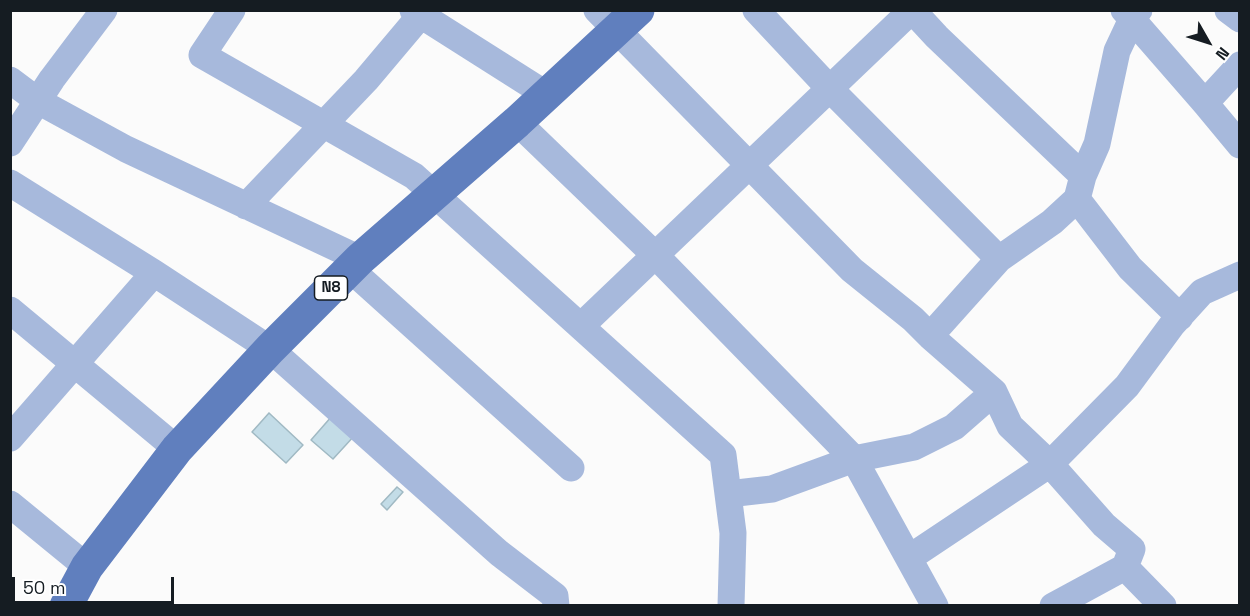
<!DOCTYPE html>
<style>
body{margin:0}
#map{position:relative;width:1250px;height:616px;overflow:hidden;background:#fbfbfb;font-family:"Space Grotesk",sans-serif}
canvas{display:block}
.frame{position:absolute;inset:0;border:12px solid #151c22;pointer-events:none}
.north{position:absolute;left:1178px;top:12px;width:60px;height:60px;-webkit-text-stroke:4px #fff;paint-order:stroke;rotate:129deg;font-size:16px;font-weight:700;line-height:24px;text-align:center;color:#151c22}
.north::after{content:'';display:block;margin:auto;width:21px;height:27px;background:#151c22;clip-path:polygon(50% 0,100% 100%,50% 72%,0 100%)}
.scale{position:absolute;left:12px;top:577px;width:162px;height:27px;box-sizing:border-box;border:3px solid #151c22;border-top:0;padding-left:8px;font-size:18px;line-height:21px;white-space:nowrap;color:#151c22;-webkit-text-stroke:4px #fff;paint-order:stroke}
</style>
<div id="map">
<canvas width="1250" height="616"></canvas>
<div class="frame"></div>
<div class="north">N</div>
<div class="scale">50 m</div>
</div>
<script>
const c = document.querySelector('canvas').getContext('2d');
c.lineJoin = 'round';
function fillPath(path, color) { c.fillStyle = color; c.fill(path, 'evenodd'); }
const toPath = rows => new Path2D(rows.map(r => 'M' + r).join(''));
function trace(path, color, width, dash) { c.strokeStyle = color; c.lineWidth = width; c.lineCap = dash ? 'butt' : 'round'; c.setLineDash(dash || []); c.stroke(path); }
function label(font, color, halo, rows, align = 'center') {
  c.font = font + ' "Space Grotesk",sans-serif'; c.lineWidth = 4.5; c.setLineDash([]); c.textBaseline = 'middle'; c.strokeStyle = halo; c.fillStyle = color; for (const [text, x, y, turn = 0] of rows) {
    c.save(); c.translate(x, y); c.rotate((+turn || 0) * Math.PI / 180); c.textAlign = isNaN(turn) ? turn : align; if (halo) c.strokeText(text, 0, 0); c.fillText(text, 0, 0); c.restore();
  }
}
const building = toPath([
 [269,413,303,445,286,463,252,432,269,413],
 [332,416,355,435,333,459,311,440,332,416],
 [397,487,403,492,387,510,381,504,397,487]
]);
fillPath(building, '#c3dce7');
trace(building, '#a0b9c3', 1.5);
trace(toPath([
 [232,10,202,55,414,176,723,455,733,533,731,606],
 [413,10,547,95],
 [597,10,852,270,913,319,930,336,994,392,1010,426,1050,464,1104,525,1132,549,1125,567,1053,606],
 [756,10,830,89,999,259],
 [912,10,937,37,1083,176,1077,199,1052,222,999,259,930,336],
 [1124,10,1205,103,1240,145],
 [1228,10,1240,19],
 [10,80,38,101,126,149,360,259],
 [1205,103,1240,65],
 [517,122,655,255,854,459,935,606],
 [10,143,52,79,104,10],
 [1083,176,1097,144,1117,51,1132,19,1139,10],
 [10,183,154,273,270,349,499,553,555,596,556,606],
 [1077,199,1130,268,1180,317],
 [246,206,366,80,425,10],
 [350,269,571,468],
 [10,310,177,449],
 [581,326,912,10],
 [10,438,154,273],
 [728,494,772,489,854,459,914,447,954,427,994,392],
 [10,504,87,567],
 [909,558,1050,464,1127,386,1172,325,1202,292,1240,275],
 [1125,567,1163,606]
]), '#a7b9dc', 27);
trace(toPath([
 [66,606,87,567,177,449,270,349,360,259,517,122,638,10]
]), '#607fbe', 33);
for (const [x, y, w] of [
 [331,288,33]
]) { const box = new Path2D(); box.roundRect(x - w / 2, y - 12, w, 24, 4.5); c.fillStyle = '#fff'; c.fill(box); trace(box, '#151c22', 1.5); }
label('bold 15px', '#151c22', null, [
 ["N8",331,288]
]);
</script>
